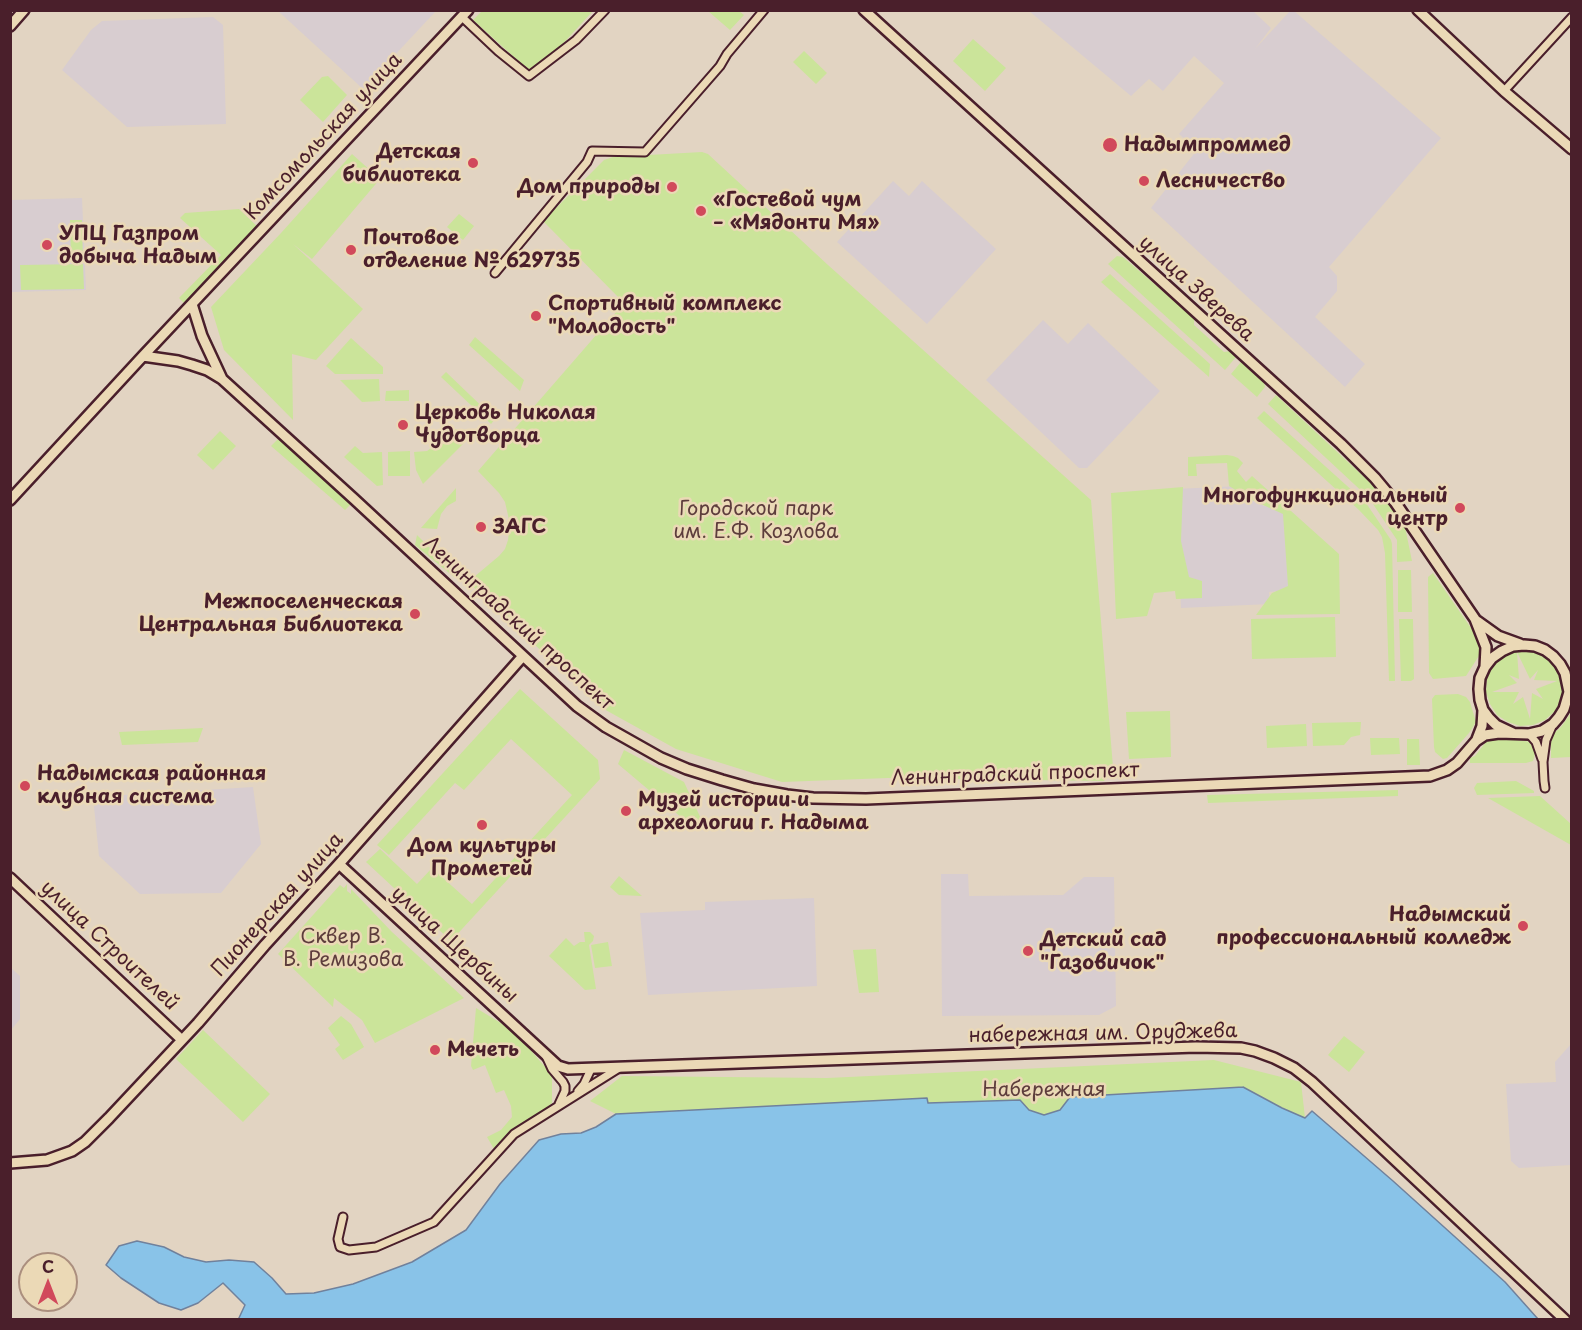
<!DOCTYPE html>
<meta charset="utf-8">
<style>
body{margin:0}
#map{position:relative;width:1582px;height:1330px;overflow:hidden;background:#e2d4c2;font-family:"Playpen Sans",sans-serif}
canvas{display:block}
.frame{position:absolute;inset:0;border:12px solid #4a1f2b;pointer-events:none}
.north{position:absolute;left:18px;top:1252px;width:60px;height:60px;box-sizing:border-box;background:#ebd9b6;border:2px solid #ab8f7e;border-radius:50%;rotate:0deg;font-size:16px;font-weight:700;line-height:24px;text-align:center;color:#4a1f2b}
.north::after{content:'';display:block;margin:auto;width:21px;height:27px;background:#d1495b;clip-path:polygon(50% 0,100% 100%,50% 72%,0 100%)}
</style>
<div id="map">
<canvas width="1582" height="1330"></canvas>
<div class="frame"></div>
<div class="north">С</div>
</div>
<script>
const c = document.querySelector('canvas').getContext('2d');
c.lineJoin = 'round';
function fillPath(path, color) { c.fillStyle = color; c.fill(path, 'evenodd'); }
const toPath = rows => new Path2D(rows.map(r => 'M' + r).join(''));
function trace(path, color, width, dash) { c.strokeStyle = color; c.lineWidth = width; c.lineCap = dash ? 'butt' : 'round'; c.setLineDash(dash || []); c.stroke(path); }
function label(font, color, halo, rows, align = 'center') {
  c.font = font + ' "Playpen Sans",sans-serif'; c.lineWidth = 5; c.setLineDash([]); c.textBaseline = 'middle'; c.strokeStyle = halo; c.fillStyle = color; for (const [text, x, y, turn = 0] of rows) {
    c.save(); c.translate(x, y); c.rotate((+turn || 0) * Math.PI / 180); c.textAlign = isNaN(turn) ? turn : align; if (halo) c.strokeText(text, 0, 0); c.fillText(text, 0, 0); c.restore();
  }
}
fillPath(toPath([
 [278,11,436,11,363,89],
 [1029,11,1253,11,1271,28,1255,49,1290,11,1294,11,1441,138,1329,267,1337,276,1337,291,1315,317,1365,364,1345,387,1151,208,1197,150,1179,134,1224,83,1194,56,1163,91,1149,79,1131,96],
 [213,17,223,25,226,124,127,127,62,70,91,30,102,21],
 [893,181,909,196,922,181,996,249,927,324,837,242],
 [82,198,86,290,11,292,10,200],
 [1043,320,1068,344,1088,323,1160,391,1087,468,1079,468,986,380],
 [1262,485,1263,506,1288,505,1292,590,1269,592,1270,604,1181,608,1180,583,1153,490],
 [253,787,261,844,221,893,140,894,99,856,93,797],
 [941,874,968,874,969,896,1063,895,1084,877,1114,877,1116,1006,1099,1015,942,1016],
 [814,898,817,986,648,995,640,913,705,910,705,902],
 [11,968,20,976,20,1019,11,1030],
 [1571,1044,1571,1165,1519,1168,1511,1161,1506,1084,1556,1082,1555,1062]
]), '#d8cdd0');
fillPath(toPath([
 [482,11,593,11,534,75,473,20],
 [708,11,739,11,744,15,730,30],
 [973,39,1006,68,985,91,953,61],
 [804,51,827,73,816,84,793,62],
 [328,76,347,95,323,122,300,100,322,77],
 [702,152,708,154,828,265,1091,500,1113,767,1104,781,888,778,782,782,676,749,602,708,468,582,499,556,505,549,508,540,510,524,505,502,499,493,478,471,624,303,543,221,604,160,613,157],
 [352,154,380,179,312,259,293,244,363,309,316,360,292,354,293,420,224,350,211,307,281,233],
 [239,209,259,228,184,303,179,298,221,255,180,218,185,213],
 [459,214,474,226,463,240,447,227],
 [70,220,82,220,83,262,71,263],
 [1117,256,1123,257,1194,318,1194,325,1224,352,1231,351,1236,357,1225,370,1108,264],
 [83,264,84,289,21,290,20,265],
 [1110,274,1210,364,1209,377,1101,282],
 [475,337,524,380,520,391,469,345],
 [351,338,383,367,383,374,335,374,326,366],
 [1241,362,1264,383,1265,387,1257,397,1231,374],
 [446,372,495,419,491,424,441,377],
 [379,379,380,401,362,402,340,380],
 [409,390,409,401,385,401,386,391],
 [1276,395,1377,489,1405,527,1412,561,1397,562,1397,540,1369,498,1268,404],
 [1264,411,1366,503,1391,540,1392,544,1395,681,1389,681,1385,553,1382,537,1378,530,1359,510,1257,418],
 [443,429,464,429,471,436,423,484,416,470,414,452,427,451,440,441,443,436],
 [220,431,236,446,213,470,197,455],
 [278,439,352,503,345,510,271,446],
 [355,446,363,453,382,452,383,485,377,486,344,457],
 [410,451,410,476,388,476,388,452],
 [1227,455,1233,456,1238,458,1243,463,1237,471,1246,482,1252,476,1339,554,1340,614,1256,615,1272,593,1288,586,1283,514,1252,500,1229,486,1227,463,1196,464,1197,476,1188,476,1188,457],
 [1183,487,1181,541,1189,577,1202,581,1202,598,1176,599,1175,591,1154,593,1147,616,1116,619,1111,493],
 [456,488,456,501,447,506,441,514,437,529,421,528],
 [417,535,456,574,454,577,415,545],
 [1398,570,1411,570,1412,612,1398,612],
 [1433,573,1480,641,1482,651,1466,676,1433,679,1429,673,1428,577],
 [1335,617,1336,657,1252,659,1251,619],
 [1399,619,1413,619,1414,679,1411,681,1401,681],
 [1523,649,1536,650,1547,656,1556,664,1562,676,1563,689,1561,701,1554,712,1545,720,1533,725,1520,726,1508,722,1497,715,1490,704,1486,692,1487,679,1491,668,1500,658,1511,651],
 [1517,652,1530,679,1538,670,1534,680,1557,681,1536,689,1543,699,1532,693,1530,719,1523,697,1513,704,1519,692,1492,692,1517,683,1509,675,1519,679],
 [520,689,598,760,600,779,451,941,366,862,380,849,417,884,432,868,472,904,572,795,511,739,464,790,455,783,389,855,377,845],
 [1458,694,1466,697,1470,702,1476,722,1469,733,1447,758,1443,759,1435,752,1434,747,1432,699,1435,695],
 [1170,711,1171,757,1129,759,1126,712],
 [1571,713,1571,757,1551,758,1551,736,1561,727],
 [1361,722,1360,735,1351,737,1344,745,1313,746,1312,723],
 [1306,724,1307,746,1267,748,1266,726],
 [203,728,198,742,122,745,119,732],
 [1370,738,1399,738,1400,754,1371,755],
 [1502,738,1532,742,1535,752,1534,758,1533,761,1526,763,1470,763,1470,758,1475,756,1486,742,1492,739],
 [1407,739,1419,739,1420,765,1407,765],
 [624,750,684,782,703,823,688,823,618,764],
 [1516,781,1534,791,1534,793,1477,795,1474,788,1477,783],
 [1398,790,1398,796,1208,803,1207,795],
 [1540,796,1571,824,1571,845,1488,798],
 [619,876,642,896,619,895,610,887],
 [347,884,347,891,351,894,351,889,392,932,464,998,375,1043,362,1020,334,998,333,1007,278,954,340,885,344,888],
 [584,932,590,932,594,936,593,941,589,945,596,989,585,990,549,956,566,938,574,946,580,942,585,942],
 [608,942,612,966,595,968,591,945],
 [876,949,879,992,859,993,853,950],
 [476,1008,514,1031,552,1075,552,1103,494,1149,487,1137,501,1130,512,1117,511,1106,504,1090,496,1093,485,1065,473,1070,471,1066],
 [341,1016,351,1024,364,1047,343,1060,335,1049,340,1045,328,1028],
 [203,1030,270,1094,243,1122,176,1059],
 [1344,1036,1365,1052,1349,1072,1328,1055],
 [1214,1060,1301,1082,1305,1118,1282,1108,1060,1110,1043,1115,1029,1110,1020,1100,927,1103,927,1098,616,1114,590,1101,622,1076,827,1078]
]), '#cbe49a');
const water = toPath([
 [1243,1087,1282,1108,1305,1118,1312,1111,1393,1181,1505,1282,1538,1319,238,1320,245,1305,223,1283,198,1303,181,1310,159,1303,121,1278,106,1265,119,1246,137,1241,164,1247,184,1257,206,1262,229,1260,254,1262,272,1278,286,1294,314,1293,353,1284,412,1262,466,1230,500,1184,539,1140,561,1134,581,1133,596,1127,616,1114,927,1098,928,1103,1020,1100,1029,1110,1044,1115,1060,1110,1070,1097,1243,1087]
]);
fillPath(water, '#89c3e8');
trace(water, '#70819c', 1.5);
const street = toPath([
 [462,17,498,51,529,76,576,40,605,10],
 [1504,91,1572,17],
 [495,273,587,162,592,151,645,152,720,66,727,54,764,10],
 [1529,734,1536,742,1542,759],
 [1545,788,1544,781,1543,762,1546,740,1553,724],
 [546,1056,552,1069,563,1082,565,1086,565,1091,559,1104],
 [578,1091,584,1084,591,1069],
 [343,1217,338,1239,340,1247,349,1250,376,1247,434,1222,514,1134,619,1068]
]);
const secondary = toPath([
 [864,10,1341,444,1375,478,1395,502,1475,619,1486,647,1485,667],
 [1418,10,1504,91,1572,149],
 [10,26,24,10],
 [192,304,202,336,222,379],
 [143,356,178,361,192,365,207,370,222,379,354,499,577,706,606,727,661,758,687,769,722,780,754,789,787,795,813,798,866,799,1430,776,1447,770,1457,763,1476,741,1485,735,1499,733,1529,734,1542,731,1553,724,1559,717,1564,709,1569,692,1565,673,1560,664,1553,656,1545,650,1535,646,1524,645,1513,646,1502,651,1492,658,1485,667,1480,678,1479,689,1480,700,1483,710,1489,718,1496,725,1513,733],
 [10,500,143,356,468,10],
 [1477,621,1498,636,1520,644],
 [1477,739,1482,726,1483,710],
 [339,864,558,1066,568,1069,1196,1047,1241,1048,1255,1051,1274,1058,1294,1068,1312,1082,1565,1320],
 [10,878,182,1040],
 [10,1163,47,1160,72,1151,85,1142,109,1118,198,1023,265,945,339,864,523,656]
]);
trace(street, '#4a1f2b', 11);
trace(secondary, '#4a1f2b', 14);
trace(street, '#ebd9b6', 7);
trace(secondary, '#ebd9b6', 9);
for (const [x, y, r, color] of [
 [1110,145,8,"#d1495b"],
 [473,163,6,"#d1495b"],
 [1144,181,6,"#d1495b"],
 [672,187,6,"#d1495b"],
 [701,211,6,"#d1495b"],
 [47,245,6,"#d1495b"],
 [351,250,6,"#d1495b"],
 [536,316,6,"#d1495b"],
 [403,425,6,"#d1495b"],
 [1460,508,6,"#d1495b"],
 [481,527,6,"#d1495b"],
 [415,614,6,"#d1495b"],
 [25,786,6,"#d1495b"],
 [626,811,6,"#d1495b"],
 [482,825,6,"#d1495b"],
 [1523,926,6,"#d1495b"],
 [1028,951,6,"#d1495b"],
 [435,1050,6,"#d1495b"]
]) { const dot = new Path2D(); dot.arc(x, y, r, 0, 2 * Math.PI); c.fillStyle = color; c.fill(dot); trace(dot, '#ebd9b6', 2); }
label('20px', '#4a1f2b', '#ebd9b6', [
 ["Комсомольская улица",324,137,-47],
 ["улица Зверева",1196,289,42],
 ["Ленинградский проспект",518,624,42],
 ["Ленинградский проспект",1015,775,-2],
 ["Пионерская улица",278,905,-48],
 ["улица Щербины",454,945,42],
 ["улица Строителей",109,946,43],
 ["набережная им. Оруджева",1103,1034,-1]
]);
label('bold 20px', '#4a1f2b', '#ebd9b6', [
 ["Надымпроммед",1124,145],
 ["Детская",461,152,"right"],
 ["библиотека",461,175,"right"],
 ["Лесничество",1156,181],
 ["Дом природы",660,187,"right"],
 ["«Гостевой чум",713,200],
 ["– «Мядонти Мя»",713,223],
 ["УПЦ Газпром",59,234],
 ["добыча Надым",59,257],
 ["Почтовое",363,238],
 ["отделение № 629735",363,261],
 ["Спортивный комплекс",548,304],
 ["\"Молодость\"",548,327],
 ["Церковь Николая",415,413],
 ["Чудотворца",415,436],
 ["Многофункциональный",1448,496,"right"],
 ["центр",1448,519,"right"],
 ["ЗАГС",493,527],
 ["Межпоселенческая",403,602,"right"],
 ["Центральная Библиотека",403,625,"right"],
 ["Надымская районная",37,774],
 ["клубная система",37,797],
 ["Музей истории и",638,800],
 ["археологии г. Надыма",638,823],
 ["Дом культуры",482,846,"center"],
 ["Прометей",482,869,"center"],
 ["Надымский",1511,915,"right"],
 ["профессиональный колледж",1511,938,"right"],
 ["Детский сад",1040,940],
 ["\"Газовичок\"",1040,963],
 ["Мечеть",447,1050]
], 'left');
label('20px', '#5d3d3c', '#ebd9b6', [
 ["Городской парк",756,509],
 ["им. Е.Ф. Козлова",756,532],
 ["Сквер В.",343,937],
 ["В. Ремизова",343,960],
 ["Набережная",1044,1090]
]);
</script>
